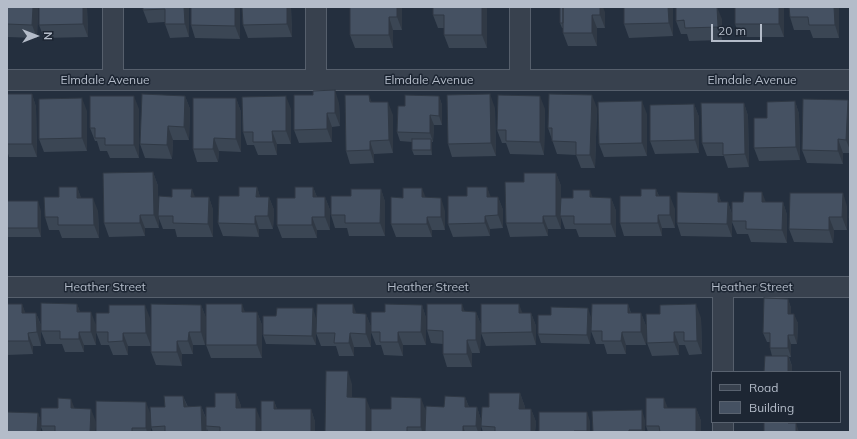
<!DOCTYPE html>
<style>
body{margin:0}
#map{position:relative;width:857px;height:439px;overflow:hidden;background:#242f3e;font-family:Mulish,sans-serif}
canvas{display:block}
.frame{position:absolute;inset:0;border:8px solid #b4bcc9;pointer-events:none}
.legend{position:absolute;left:711px;top:371px;width:130px;height:52px;box-sizing:border-box;background:#1d2633;border:1px solid #59626f;margin:0;padding:5px 7px;list-style:none;font-size:12px;color:#b4bcc9}
.legend li{display:flex;align-items:center;gap:8px;height:20px}
.legend b{width:20px;border:1px solid #59626f}
.north{position:absolute;left:16px;top:16px;width:40px;height:40px;-webkit-text-stroke:3px #1d2633;paint-order:stroke;rotate:90deg;font-size:11px;font-weight:700;line-height:16px;text-align:center;color:#b4bcc9}
.north::after{content:'';display:block;margin:auto;width:14px;height:18px;background:#b4bcc9;clip-path:polygon(50% 0,100% 100%,50% 72%,0 100%)}
.scale{position:absolute;left:711px;top:24px;width:51px;height:18px;box-sizing:border-box;border:2px solid #b4bcc9;border-top:0;padding-left:5px;font-size:12px;line-height:14px;white-space:nowrap;color:#b4bcc9;-webkit-text-stroke:3px #1d2633;paint-order:stroke}
</style>
<div id="map">
<canvas width="857" height="439"></canvas>
<div class="frame"></div>
<ul class="legend">
<li><b style="height:5px;background:#38414e"></b>Road</li>
<li><b style="height:11px;background:#455162"></b>Building</li>
</ul>
<div class="north">N</div>
<div class="scale">20 m</div>
</div>
<script>
const c = document.querySelector('canvas').getContext('2d');
c.lineJoin = 'round';
const toPath = rows => new Path2D(rows.map(r => 'M' + r).join(''));
function trace(path, color, width, dash) { c.strokeStyle = color; c.lineWidth = width; c.lineCap = dash ? 'butt' : 'round'; c.setLineDash(dash || []); c.stroke(path); }
function fillPath(path, color) { c.fillStyle = color; c.fill(path, 'evenodd'); }
function label(font, color, halo, rows, align = 'center') {
  c.font = font + ' Mulish,sans-serif'; c.lineWidth = 3; c.setLineDash([]); c.textBaseline = 'middle'; c.strokeStyle = halo; c.fillStyle = color; for (const [text, x, y, turn = 0] of rows) {
    c.save(); c.translate(x, y); c.rotate((+turn || 0) * Math.PI / 180); c.textAlign = isNaN(turn) ? turn : align; if (halo) c.strokeText(text, 0, 0); c.fillText(text, 0, 0); c.restore();
  }
}
const minor = toPath([
 [113,7,113,80],
 [316,7,316,80],
 [520,7,520,80],
 [7,80,850,80],
 [7,287,850,287],
 [723,287,723,372],
 [723,422,723,432]
]);
trace(minor, '#565f6c', 22);
trace(minor, '#38414e', 20);
fillPath(toPath([
 [7,7,38,7,37,38,7,37],
 [39,7,87,7,88,37,44,38,39,25],
 [189,7,189,37,170,38,165,24,165,22,148,23,143,10],
 [191,7,240,7,240,39,195,38,191,25],
 [242,7,291,7,292,37,248,38,243,25],
 [402,7,402,30,393,30,393,48,355,48,350,35],
 [433,7,487,7,487,48,449,48,444,35,444,28,438,28,433,15],
 [673,7,673,36,629,38,624,24],
 [784,7,784,37,740,37,735,24],
 [789,7,839,7,839,38,813,38,810,30,794,30,790,17],
 [605,12,605,28,597,28,597,46,568,46,563,33,563,28,562,28,560,23],
 [722,19,722,40,689,41,687,34,681,34,676,21],
 [7,94,32,94,36,107,37,157,9,157,7,150],
 [185,96,190,109,189,140,173,140,172,159,145,158,140,144],
 [439,96,442,105,442,125,434,125,433,142,432,142,432,155,414,155,412,150,412,142,400,141,397,132,405,106],
 [236,98,241,112,241,152,219,151,218,162,197,162,193,149],
 [848,100,850,107,850,153,843,153,843,164,807,163,802,150],
 [795,101,799,114,800,160,759,161,754,148,767,118],
 [372,102,393,115,393,153,374,154,374,163,350,164,346,151],
 [339,103,340,126,332,127,332,142,299,143,294,130],
 [744,103,748,116,749,167,728,168,724,156,707,156,702,143],
 [694,104,699,117,699,153,655,154,650,141],
 [495,108,496,156,452,157,448,144],
 [597,108,595,168,581,168,576,155,557,154,548,128],
 [139,109,139,158,110,158,107,151,100,151,97,141,95,141,90,128],
 [291,109,291,144,277,144,277,155,258,155,254,145,247,145,243,132],
 [545,109,544,155,510,154,506,143,502,143,497,130],
 [87,111,87,151,44,152,39,139],
 [647,114,647,156,604,157,599,144],
 [153,172,158,186,158,208,172,197,209,197,213,210,213,237,177,237,175,229,163,229,158,216,159,228,145,228,145,236,109,237,104,223],
 [556,173,561,186,561,198,611,198,616,211,616,237,579,237,576,229,565,229,561,217,561,229,548,229,548,236,510,237,506,223,524,182],
 [77,187,81,198,98,211,99,238,62,238,59,230,49,230,45,217,59,197],
 [257,187,260,197,269,197,274,210,273,229,259,229,259,237,223,236,218,223,239,196],
 [313,187,317,197,325,197,330,210,330,230,317,230,317,238,282,238,277,225,295,198],
 [487,187,490,197,498,197,503,210,503,228,490,229,490,236,453,237,448,224,467,196],
 [381,189,385,202,385,236,349,236,347,228,335,228,331,215],
 [656,189,659,196,675,209,675,228,662,228,662,236,624,236,620,223],
 [718,193,721,202,728,202,732,214,765,202,783,202,787,215,787,243,751,242,748,234,737,234,732,222,732,237,681,236,677,223],
 [426,197,445,211,445,230,432,230,432,237,396,237,391,224],
 [7,201,41,211,41,237,7,237],
 [847,206,847,230,834,230,833,243,794,242,789,229],
 [788,299,791,308,791,314,798,323,797,344,791,344,791,357,789,357,792,366,792,372,764,372,772,356,770,348,770,342,767,342,763,333],
 [7,304,22,304,25,313,36,313,41,325,77,304,80,312,96,325,96,345,84,345,84,352,65,352,62,344,46,344,41,331,41,346,33,346,33,354,7,355],
 [628,304,631,313,641,313,646,326,646,345,626,345,626,354,607,354,604,344,596,344,591,331],
 [201,305,206,318,205,345,193,345,193,354,182,354,182,366,156,365,151,352],
 [422,305,426,318,426,345,403,345,403,356,384,355,381,345,376,345,371,332,385,312],
 [465,311,476,312,481,325,480,353,472,353,472,367,447,367,443,354,443,344,431,343,427,330],
 [245,312,257,312,262,325,262,358,211,358,206,345],
 [356,313,366,314,371,327,371,347,354,347,354,356,339,356,336,346,321,346,316,333],
 [522,313,531,313,536,326,536,345,486,346,481,333],
 [551,315,591,317,590,344,541,343,538,334],
 [150,318,151,346,128,346,128,355,113,355,109,345,101,345,96,332],
 [316,318,316,345,266,344,263,335],
 [701,318,702,354,689,355,685,345,679,345,679,355,652,356,647,343],
 [352,384,352,398,371,410,426,410,444,407,465,397,469,407,477,407,481,420,489,407,520,393,525,407,525,409,531,409,536,422,535,432,483,432,481,426,481,432,325,432],
 [236,393,241,406,241,408,261,420,274,401,277,409,311,409,315,422,315,432,208,432,207,429,207,432,153,432,151,427,151,422,151,432,96,432,151,415,183,396,188,407,201,406,206,418,215,407],
 [74,408,96,422,95,432,43,432,41,427,41,432,7,432,38,413,41,422],
 [668,408,696,408,701,421,701,432,648,432,646,426],
 [645,420,645,432,593,432]
]), '#3b4654');
fillPath(toPath([
 [33,7,38,7,37,38,32,25],
 [83,7,87,7,88,37,83,24],
 [184,7,189,7,189,37,185,24],
 [235,7,240,7,240,39,235,26],
 [287,7,291,7,292,37,287,24],
 [397,7,402,7,402,30,397,17],
 [482,7,487,7,487,48,482,35],
 [600,7,603,7,605,12,605,28,600,15],
 [668,7,673,7,673,36,669,23],
 [717,7,722,19,722,40,718,27],
 [779,7,784,7,784,37,779,24],
 [834,7,839,7,839,38,835,25],
 [592,15,597,28,597,46,592,33],
 [389,17,393,30,393,48,389,35],
 [335,90,339,103,340,126,335,113],
 [32,94,36,107,37,157,32,144],
 [490,94,495,108,496,156,491,143],
 [369,95,374,108,370,102],
 [592,95,597,108,595,168,590,155],
 [134,96,139,109,139,158,134,145],
 [185,96,190,109,189,140,184,127],
 [286,96,291,109,291,144,286,131],
 [439,96,442,105,442,125,439,116],
 [540,96,545,109,544,155,540,142],
 [82,98,87,111,87,151,82,138],
 [236,98,241,112,241,152,236,139],
 [848,100,850,107,850,150,846,140],
 [642,101,647,114,647,156,642,143],
 [795,101,799,114,800,160,796,147],
 [388,102,393,115,393,153,389,140],
 [744,103,748,116,749,167,745,154],
 [694,104,699,117,699,153,695,140],
 [327,113,332,127,332,142,327,129],
 [430,115,434,125,433,142,430,133],
 [168,126,173,140,172,159,167,145],
 [272,131,277,144,277,155,273,142],
 [214,138,219,151,218,162,213,149],
 [431,139,432,143,432,155,431,150],
 [838,139,843,153,843,164,838,151],
 [370,141,374,154,374,163,370,150],
 [153,172,158,186,159,228,154,215],
 [556,173,561,186,561,229,556,216],
 [77,187,82,200,77,198],
 [257,187,261,200,256,197],
 [313,187,318,200,313,197],
 [487,187,492,200,487,197],
 [422,188,427,201,422,197],
 [192,189,197,202,191,197],
 [381,189,385,202,385,236,380,223],
 [656,189,661,202,656,196],
 [590,190,595,204,590,197],
 [762,192,767,205,762,202],
 [718,193,723,206,718,202],
 [843,193,847,206,847,230,842,217],
 [670,196,675,209,675,228,670,215],
 [209,197,213,210,213,237,208,224],
 [269,197,274,210,273,229,268,216],
 [325,197,330,210,330,230,325,217],
 [498,197,503,210,503,228,498,215],
 [93,198,98,211,99,238,94,225],
 [441,198,445,211,445,230,441,217],
 [611,198,616,211,616,237,611,224],
 [38,201,41,211,41,237,38,228],
 [728,202,732,215,732,237,727,224],
 [783,202,787,215,787,243,782,230],
 [140,215,145,228,145,236,140,223],
 [658,215,662,228,662,236,658,223],
 [255,216,259,229,259,237,255,224],
 [485,216,490,229,490,236,485,223],
 [543,216,548,229,548,236,543,223],
 [312,217,317,230,317,238,312,225],
 [427,217,432,230,432,237,427,224],
 [829,217,834,230,833,243,829,230],
 [788,299,791,308,791,323,788,314],
 [22,304,27,317,22,313],
 [77,304,82,317,77,312],
 [242,304,247,317,242,312],
 [353,304,358,318,353,313],
 [462,304,467,317,462,311],
 [519,304,524,317,519,313],
 [628,304,632,318,628,313],
 [696,304,701,318,702,354,697,341],
 [145,305,150,318,151,346,146,333],
 [201,305,206,318,205,345,201,332],
 [422,305,426,318,426,345,421,332],
 [313,308,316,318,316,345,312,336],
 [588,308,591,317,590,344,587,335],
 [91,312,96,325,96,345,91,332],
 [257,312,262,325,262,358,257,345],
 [476,312,481,325,480,353,476,340],
 [36,313,41,326,41,346,37,332],
 [531,313,536,326,536,345,532,332],
 [641,313,646,326,646,345,641,332],
 [366,314,371,327,371,347,366,334],
 [794,314,798,323,797,344,794,335],
 [79,332,84,345,84,352,79,339],
 [189,332,193,345,193,354,188,341],
 [398,332,403,345,403,356,398,342],
 [622,332,626,345,626,354,621,341],
 [674,332,679,345,679,355,674,342],
 [28,333,33,346,33,354,29,341],
 [123,333,128,346,128,355,123,341],
 [350,333,354,347,354,356,349,343],
 [788,335,791,344,791,357,788,348],
 [467,340,472,353,472,367,467,354],
 [177,341,182,354,182,366,177,352],
 [788,356,792,366,792,372,788,372],
 [348,371,352,384,352,411,347,397],
 [236,393,241,406,240,421,236,408],
 [520,393,525,407,524,422,519,409],
 [183,396,188,409,184,407],
 [465,397,470,410,465,407],
 [366,398,371,411,371,432,366,432],
 [421,398,426,411,425,432,422,432,421,427],
 [664,398,669,411,664,408],
 [71,399,76,412,71,408],
 [274,401,279,414,274,409],
 [146,402,151,415,151,432,147,432,146,428],
 [201,406,206,419,206,426,207,432,202,432],
 [477,407,481,420,481,432,478,432,476,426],
 [256,408,261,421,261,432,256,432],
 [696,408,701,421,701,432,696,432],
 [91,409,96,422,95,432,90,432],
 [311,409,315,422,315,432,311,432],
 [531,409,536,422,535,432,531,432],
 [642,410,645,420,645,432,643,432,642,430],
 [587,412,590,421,590,432,587,432],
 [38,413,41,422,41,432,37,432],
 [796,423,799,432,796,432],
 [463,426,465,432,463,432]
]), '#303945');
const building = toPath([
 [7,7,33,7,32,25,7,24,7,7],
 [39,7,83,7,83,24,39,25,39,7],
 [143,7,184,7,185,24,165,24,165,9,143,10,143,7],
 [191,7,235,7,235,26,191,25,191,7],
 [242,7,287,7,287,24,243,25,242,7],
 [350,7,397,7,397,17,389,17,389,35,350,35,350,7],
 [433,7,482,7,482,35,444,35,444,15,433,15,433,7],
 [560,7,563,7,563,23,560,23,560,7],
 [563,7,600,7,600,15,592,15,592,33,563,33,563,7],
 [624,7,668,7,669,23,624,24,624,7],
 [676,7,717,7,718,27,685,28,684,20,676,21,676,7],
 [735,7,779,7,779,24,735,24,735,7],
 [789,7,834,7,835,25,809,25,808,17,790,17,789,7],
 [335,90,335,113,327,113,327,129,294,130,294,95,313,95,313,91,335,90],
 [7,94,32,94,32,144,7,144,7,94],
 [142,94,185,96,184,127,168,126,167,145,140,144,142,94],
 [490,94,491,143,448,144,447,95,490,94],
 [549,94,592,95,590,155,576,155,576,142,552,141,552,128,548,128,549,94],
 [345,95,369,95,370,102,388,102,389,140,370,141,370,150,346,151,345,95],
 [405,95,439,96,439,116,430,115,430,133,397,132,398,106,405,106,405,95],
 [498,95,540,96,540,142,506,141,506,130,497,130,498,95],
 [90,96,134,96,134,145,105,145,105,138,95,138,95,128,90,128,90,96],
 [286,96,286,131,272,131,273,142,253,142,253,132,243,132,242,97,286,96],
 [82,98,82,138,39,139,39,99,82,98],
 [193,98,236,98,236,139,214,138,213,149,193,149,193,98],
 [803,99,848,100,846,140,838,139,838,151,802,150,803,99],
 [642,101,642,143,599,144,598,102,642,101],
 [795,101,796,147,754,148,754,118,767,118,767,102,795,101],
 [701,103,744,103,745,154,723,155,723,143,702,143,701,103],
 [694,104,695,140,650,141,650,105,694,104],
 [412,139,431,139,431,150,412,150,412,139],
 [153,172,154,215,140,215,140,223,104,223,103,173,153,172],
 [524,173,556,173,556,216,543,216,543,223,506,223,505,182,524,182,524,173],
 [59,187,77,187,77,198,93,198,94,225,58,225,58,217,45,217,44,197,59,197,59,187],
 [239,187,257,187,256,197,269,197,268,216,255,216,255,224,218,223,219,196,239,196,239,187],
 [295,187,313,187,313,197,325,197,325,217,312,217,312,225,277,225,277,198,295,198,295,187],
 [467,187,487,187,487,197,498,197,498,215,485,216,485,223,448,224,448,196,467,196,467,187],
 [403,188,422,188,422,197,441,198,441,217,427,217,427,224,391,224,391,197,403,198,403,188],
 [172,189,192,189,191,197,209,197,208,224,173,223,173,216,158,216,159,196,172,197,172,189],
 [351,189,381,189,380,223,345,223,345,215,331,215,331,196,351,196,351,189],
 [641,189,656,189,656,196,670,196,670,215,658,215,658,223,620,223,620,196,641,196,641,189],
 [573,190,590,190,590,197,611,198,611,224,574,224,574,216,560,216,561,198,573,198,573,190],
 [677,192,718,193,718,202,728,202,727,224,677,223,677,192],
 [744,192,762,192,762,202,783,202,782,230,746,229,746,221,732,221,732,202,743,202,744,192],
 [790,193,843,193,842,217,829,217,829,230,789,229,790,193],
 [7,201,38,201,38,228,7,228,7,201],
 [850,206,850,218,849,218,850,206],
 [764,298,788,299,788,314,794,314,794,335,788,335,788,348,770,348,770,333,763,333,764,298],
 [41,303,77,304,77,312,91,312,91,332,79,332,79,339,60,339,60,331,41,331,41,303],
 [7,304,22,304,22,313,36,313,37,332,28,333,29,341,7,341,7,304],
 [151,304,201,305,201,332,189,332,188,341,177,341,177,352,151,352,151,304],
 [206,304,242,304,242,312,257,312,257,345,206,345,206,304],
 [317,304,353,304,353,313,366,314,366,334,350,333,349,343,334,343,335,333,316,333,317,304],
 [385,304,422,305,421,332,398,332,398,342,380,342,380,332,371,332,371,312,385,312,385,304],
 [427,304,462,304,462,311,476,312,476,340,467,340,467,354,443,354,443,331,427,330,427,304],
 [481,304,519,304,519,313,531,313,532,332,481,333,481,304],
 [592,304,628,304,628,313,641,313,641,332,622,332,621,341,602,341,602,331,591,331,592,304],
 [696,304,697,341,684,341,684,332,674,332,674,342,647,343,646,314,660,314,660,305,696,304],
 [109,305,145,305,146,333,123,333,123,341,108,342,108,332,96,332,96,313,109,313,109,305],
 [551,307,588,308,587,335,538,334,538,315,551,315,551,307],
 [277,308,313,308,312,336,263,335,263,316,276,316,277,308],
 [765,356,788,356,788,372,764,372,765,356],
 [326,371,348,371,347,397,366,398,366,432,325,432,326,371],
 [215,393,236,393,236,408,256,408,256,432,220,432,220,427,206,426,206,407,215,407,215,393],
 [489,393,520,393,519,409,531,409,531,432,495,432,495,427,481,426,482,407,489,407,489,393],
 [164,396,183,396,184,407,201,406,202,432,165,432,165,426,151,427,150,407,165,407,164,396],
 [445,396,465,397,465,407,477,407,476,426,463,426,463,432,425,432,426,406,444,407,445,396],
 [391,397,421,398,421,427,407,427,407,432,371,432,371,409,391,409,391,397],
 [58,398,71,399,71,408,91,409,90,432,55,432,55,426,41,426,41,408,58,408,58,398],
 [646,398,664,398,664,408,696,408,696,432,660,432,659,426,646,426,646,398],
 [96,401,146,402,146,428,132,428,132,432,96,432,96,401],
 [261,401,274,401,274,409,311,409,311,432,261,432,261,401],
 [642,410,642,430,629,430,629,432,593,432,592,411,642,410],
 [7,412,38,413,37,432,7,432,7,412],
 [539,412,587,412,587,431,574,431,574,432,539,432,539,412],
 [764,422,788,422,788,423,796,423,796,432,764,432,764,422]
]);
fillPath(building, '#455162');
trace(building, '#303945', 1);
label('12px', '#b4bcc9', '#1d2633', [
 ["Elmdale Avenue",105,80],
 ["Elmdale Avenue",429,80],
 ["Elmdale Avenue",752,80],
 ["Heather Street",105,287],
 ["Heather Street",428,287],
 ["Heather Street",752,287]
]);
</script>
